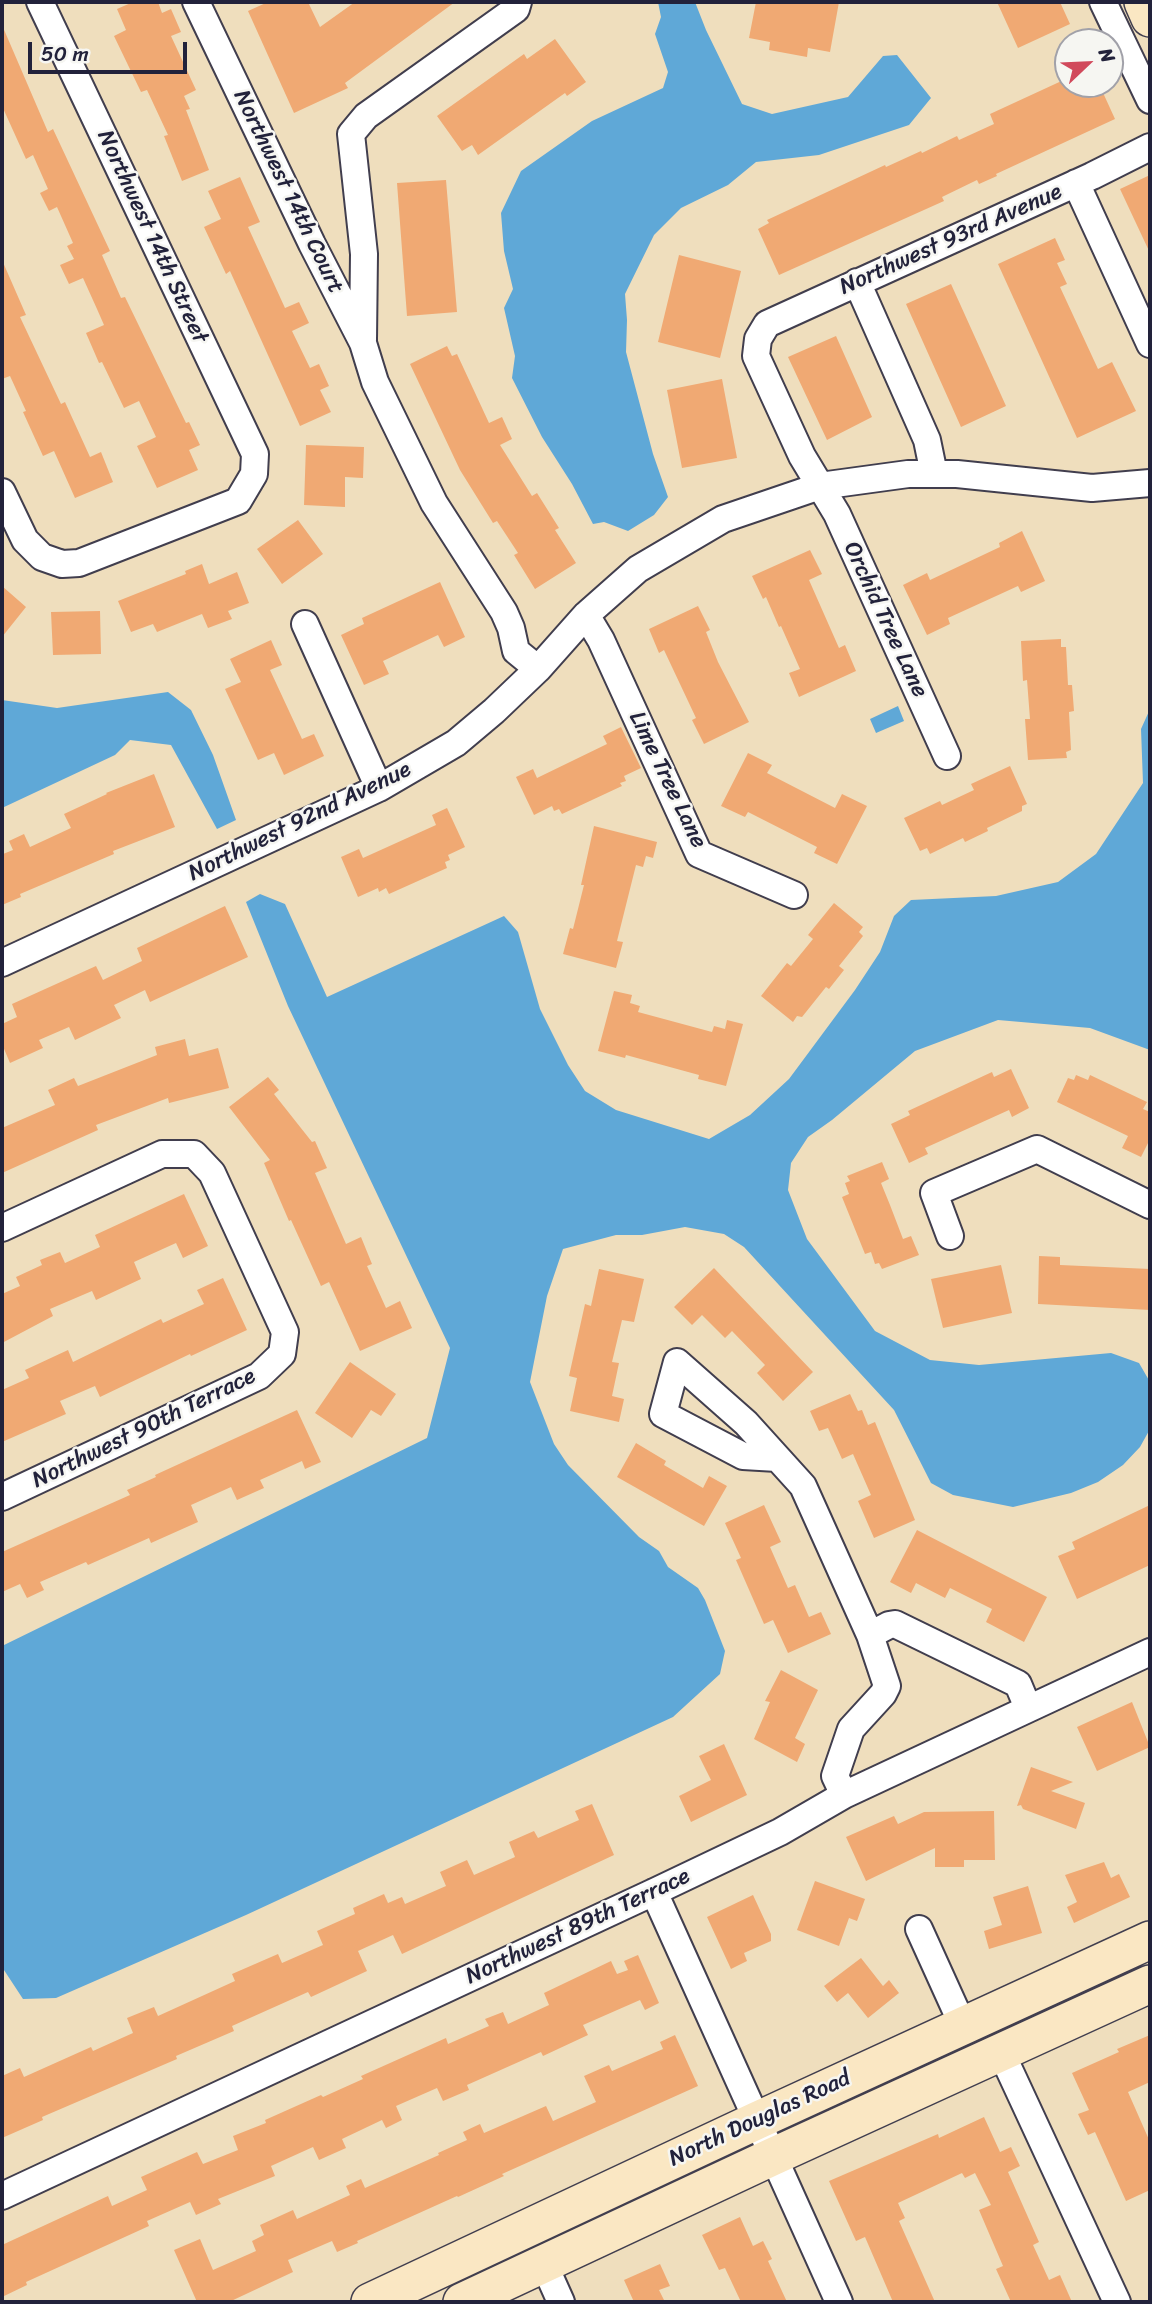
<!DOCTYPE html>
<style>
body{margin:0}
#map{position:relative;width:1152px;height:2304px;overflow:hidden;background:#efdebd;font-family:Sriracha,sans-serif}
canvas{display:block}
.frame{position:absolute;inset:0;border:4px solid #22223b;pointer-events:none}
.north{position:absolute;left:1054px;top:28px;width:70px;height:70px;box-sizing:border-box;background:#f6f6f2;border:2px solid #a1a1a9;border-radius:50%;rotate:67deg;font-size:19px;font-weight:700;line-height:28px;text-align:center;color:#22223b}
.north::after{content:'';display:block;margin:auto;width:24px;height:32px;background:#d1495b;clip-path:polygon(50% 0,100% 100%,50% 72%,0 100%)}
.scale{position:absolute;left:28px;top:42px;width:159px;height:32px;box-sizing:border-box;border:4px solid #22223b;border-top:0;padding-left:9px;font-size:21px;line-height:24px;white-space:nowrap;color:#22223b;-webkit-text-stroke:5px #f6f6f2;paint-order:stroke}
</style>
<div id="map">
<canvas width="1152" height="2304"></canvas>
<div class="frame"></div>
<div class="north">N</div>
<div class="scale">50 m</div>
</div>
<script>
const c = document.querySelector('canvas').getContext('2d');
c.lineJoin = 'round';
function fillPath(path, color) { c.fillStyle = color; c.fill(path, 'evenodd'); }
const toPath = rows => new Path2D(rows.map(r => 'M' + r).join(''));
function trace(path, color, width, dash) { c.strokeStyle = color; c.lineWidth = width; c.lineCap = dash ? 'butt' : 'round'; c.setLineDash(dash || []); c.stroke(path); }
function label(font, color, halo, rows, align = 'center') {
  c.font = font + ' Sriracha,sans-serif'; c.lineWidth = 5; c.setLineDash([]); c.textBaseline = 'middle'; c.strokeStyle = halo; c.fillStyle = color; for (const [text, x, y, turn = 0] of rows) {
    c.save(); c.translate(x, y); c.rotate((+turn || 0) * Math.PI / 180); c.textAlign = isNaN(turn) ? turn : align; if (halo) c.strokeText(text, 0, 0); c.fillText(text, 0, 0); c.restore();
  }
}
fillPath(toPath([
 [658,2,695,2,706,30,742,104,772,114,848,97,883,56,897,55,931,98,909,125,819,155,756,162,728,185,681,208,654,235,625,294,627,320,626,352,653,454,668,497,654,515,628,531,604,522,593,524,572,484,542,437,512,378,515,356,504,308,513,289,504,251,501,213,521,171,592,121,663,88,668,72,655,34,661,17],
 [168,692,191,710,213,755,236,820,217,829,171,745,130,740,115,755,2,808,2,700,57,708],
 [898,706,904,721,876,733,870,719],
 [1150,709,1150,1050,1090,1028,998,1020,915,1051,832,1120,808,1137,791,1163,788,1190,807,1239,875,1331,930,1360,979,1365,1111,1353,1139,1363,1150,1382,1150,1429,1140,1447,1123,1465,1098,1482,1071,1493,1013,1507,953,1495,931,1483,894,1410,744,1247,724,1234,685,1227,642,1235,616,1235,563,1249,547,1296,530,1382,554,1444,568,1465,639,1537,659,1551,668,1567,698,1588,705,1600,725,1651,720,1674,673,1717,246,1915,56,1998,23,1999,2,1967,2,1646,427,1438,450,1348,288,1006,246,902,260,894,285,904,327,997,504,916,518,932,540,1009,568,1065,585,1091,616,1110,709,1139,750,1115,789,1079,855,990,880,952,894,916,911,900,996,896,1058,882,1096,854,1143,783,1141,729]
]), '#5fa8d7');
fillPath(toPath([
 [133,2,158,2,162,13,171,9,181,32,171,36,196,90,184,96,190,109,186,110,209,170,182,181,164,136,168,135,147,90,141,92,114,36,126,30,117,9],
 [268,2,308,2,320,27,355,2,455,2,345,83,348,88,294,113,248,11],
 [756,2,839,2,830,52,808,48,807,57,769,50,770,42,749,38],
 [997,2,1060,2,1070,24,1018,48],
 [2,25,48,132,53,129,110,251,102,255,121,298,125,297,186,423,189,422,200,445,189,450,198,470,157,488,137,446,156,437,139,401,124,408,102,362,99,363,86,333,104,325,97,309,83,278,69,284,60,265,74,259,67,246,73,243,57,207,49,211,40,193,48,189,33,155,26,159,2,106],
 [555,39,586,82,567,96,565,93,478,155,472,145,462,151,437,116,524,54,527,59],
 [1068,78,1068,84,1099,84,1115,119,996,174,997,176,979,184,977,180,942,197,944,201,779,275,758,229,769,223,767,220,885,165,886,167,921,151,922,153,957,136,959,140,994,124,990,114],
 [1150,175,1150,253,1120,189],
 [240,177,260,222,248,227,285,308,299,302,309,323,292,331,310,368,319,364,329,386,320,390,331,412,300,426,230,271,226,274,204,227,221,219,208,191],
 [446,180,457,312,407,316,397,183],
 [1055,238,1065,260,1057,263,1067,284,1060,287,1098,369,1112,362,1136,411,1077,438,998,264],
 [679,255,741,271,720,358,658,342],
 [2,260,26,315,20,317,61,404,65,402,90,457,101,452,113,482,75,498,54,451,43,456,23,412,26,411,10,376,2,379],
 [951,284,1006,406,961,427,906,304],
 [836,336,872,417,827,440,788,357],
 [447,346,452,356,457,354,489,423,502,417,512,439,500,445,532,496,537,493,559,528,555,530,576,563,535,589,514,555,518,553,497,521,493,523,460,470,410,364],
 [722,379,737,458,682,468,667,390],
 [306,445,364,447,363,478,345,477,345,507,304,505],
 [298,520,323,554,282,584,257,549],
 [1022,531,1045,581,1021,592,1018,586,948,618,950,624,927,635,903,585,927,573,930,580,1000,547,999,543],
 [810,550,822,574,809,580,839,648,845,645,856,671,799,697,789,673,800,669,781,626,779,627,766,597,763,599,752,576],
 [202,564,209,584,237,572,249,603,228,611,232,619,208,628,202,614,157,632,153,624,131,632,118,601,186,574,185,571],
 [440,582,465,637,444,647,438,635,383,661,389,674,364,685,341,635,364,624,362,618],
 [2,586,26,607,2,637],
 [698,606,710,630,706,632,718,662,749,722,704,744,692,720,696,718,664,650,659,653,649,629],
 [100,611,101,654,53,655,51,612],
 [1061,639,1061,647,1066,647,1068,685,1072,685,1074,711,1069,712,1071,750,1066,752,1067,758,1028,760,1025,719,1030,719,1027,680,1023,681,1021,641],
 [271,640,282,665,270,670,302,739,314,734,324,756,284,775,274,753,258,760,225,689,241,682,230,659],
 [621,727,641,768,624,776,626,781,620,783,622,786,562,814,559,809,554,811,552,806,534,815,516,777,533,769,537,778,607,744,603,736],
 [748,753,772,765,767,773,835,808,842,794,867,806,837,864,814,853,817,847,748,812,745,817,721,806],
 [1010,766,1027,804,1022,806,1022,811,987,828,988,831,965,842,963,838,930,854,927,848,920,851,904,818,940,801,942,805,974,790,971,784],
 [154,774,175,827,113,851,114,854,20,894,21,897,2,905,2,852,3,854,13,850,9,841,24,834,30,847,71,828,64,814,107,794,106,793],
 [447,808,465,847,448,855,450,860,445,862,447,868,389,894,386,888,379,892,378,888,358,897,341,857,359,849,363,858,436,825,432,815],
 [594,826,657,842,653,858,646,856,643,867,636,865,617,941,623,942,616,968,563,954,570,928,573,929,584,885,581,885],
 [834,903,863,927,859,932,863,936,839,966,844,970,829,989,826,987,802,1017,797,1016,793,1022,761,996,787,963,791,966,813,939,808,935],
 [225,906,248,957,150,1002,145,990,114,1005,121,1018,75,1040,69,1027,39,1040,43,1048,10,1063,2,1044,2,1024,17,1017,12,1004,96,966,103,980,142,961,137,948],
 [614,991,632,995,630,1003,640,1006,638,1012,712,1032,714,1026,725,1029,727,1020,743,1024,726,1086,698,1079,699,1075,626,1055,625,1058,598,1051],
 [185,1039,189,1056,218,1048,229,1088,169,1103,168,1098,96,1125,98,1130,2,1173,2,1128,55,1105,48,1090,74,1078,78,1086,157,1055,155,1047],
 [1011,1069,1029,1108,1012,1117,1009,1110,925,1148,928,1154,909,1163,891,1124,910,1115,908,1111,992,1072,994,1077],
 [1076,1075,1088,1080,1090,1075,1147,1102,1143,1109,1150,1112,1150,1139,1141,1157,1122,1148,1128,1136,1057,1102,1068,1078,1074,1080],
 [268,1077,279,1090,274,1094,312,1142,315,1141,327,1168,315,1173,346,1244,361,1237,372,1264,367,1266,386,1308,400,1301,412,1328,360,1351,329,1282,321,1286,291,1220,289,1221,264,1163,270,1160,229,1107],
 [882,1162,889,1179,881,1183,890,1205,903,1239,911,1236,919,1255,882,1269,879,1263,875,1264,871,1252,865,1254,842,1197,849,1194,845,1183,850,1181,847,1176],
 [184,1194,208,1246,183,1258,176,1243,134,1262,141,1279,96,1300,92,1291,50,1309,53,1316,2,1343,2,1294,20,1286,16,1277,42,1265,40,1260,60,1252,65,1263,100,1247,95,1235],
 [1039,1256,1060,1257,1060,1265,1150,1269,1150,1310,1038,1304],
 [1001,1265,1012,1313,943,1328,931,1279],
 [714,1268,813,1372,783,1401,757,1373,765,1365,732,1331,725,1338,702,1315,692,1325,674,1307],
 [599,1269,644,1279,634,1322,622,1320,612,1362,619,1363,612,1396,624,1399,619,1422,570,1411,577,1378,569,1376,585,1304,591,1306],
 [223,1278,247,1330,191,1356,190,1354,100,1397,95,1386,60,1401,66,1414,2,1442,2,1390,29,1378,25,1370,68,1350,73,1362,161,1319,163,1323,204,1304,197,1290],
 [350,1362,396,1394,381,1416,371,1410,352,1438,315,1413],
 [850,1394,858,1411,862,1410,868,1425,875,1422,915,1520,874,1538,858,1501,871,1495,853,1454,842,1459,828,1428,819,1431,810,1411],
 [297,1410,321,1462,305,1469,302,1461,260,1480,264,1488,237,1500,231,1487,191,1505,198,1522,151,1543,149,1538,88,1565,86,1562,40,1582,44,1590,27,1598,20,1584,2,1592,2,1552,130,1495,127,1490,156,1477,155,1475],
 [636,1443,666,1461,664,1465,703,1488,709,1476,727,1486,704,1526,617,1477],
 [764,1505,781,1542,770,1547,788,1588,795,1585,809,1617,821,1612,831,1634,788,1653,773,1620,764,1624,736,1560,741,1558,725,1523],
 [1150,1505,1150,1565,1077,1599,1058,1556,1075,1549,1072,1542],
 [917,1530,1047,1597,1024,1642,986,1622,992,1609,950,1588,945,1598,916,1583,911,1593,890,1582],
 [781,1670,818,1690,795,1738,805,1744,797,1762,754,1739,770,1702,765,1701],
 [1132,1702,1150,1747,1097,1771,1077,1727],
 [724,1744,747,1795,691,1822,679,1796,711,1780,699,1756],
 [1031,1767,1073,1782,1051,1791,1085,1803,1076,1829,1023,1809,1021,1805,1017,1806],
 [592,1804,614,1855,402,1954,393,1935,358,1951,367,1971,311,1997,308,1992,232,2026,234,2031,176,2056,177,2059,42,2117,43,2120,2,2138,2,2076,20,2068,24,2077,91,2047,93,2051,133,2033,127,2018,154,2007,158,2016,235,1981,232,1974,278,1954,282,1963,323,1945,317,1931,355,1914,353,1908,384,1894,388,1903,402,1897,405,1904,446,1886,440,1872,467,1860,474,1875,515,1857,509,1842,534,1831,538,1838,579,1820,575,1811],
 [994,1811,995,1860,964,1860,964,1867,935,1867,935,1848,866,1881,846,1837,894,1816,898,1824,924,1812],
 [1104,1862,1111,1878,1119,1874,1130,1897,1074,1923,1067,1907,1077,1902,1065,1875],
 [815,1881,865,1899,857,1921,849,1918,839,1946,797,1930],
 [1028,1886,1042,1933,989,1949,984,1931,1002,1925,993,1897],
 [753,1895,771,1934,771,1941,744,1953,747,1961,731,1969,707,1917],
 [638,1955,659,2003,645,2010,640,2000,583,2025,588,2035,543,2056,541,2052,467,2085,469,2090,443,2101,437,2088,396,2106,402,2120,386,2128,382,2120,342,2139,346,2148,319,2160,313,2147,271,2166,275,2176,218,2199,221,2204,196,2215,190,2202,147,2221,149,2226,26,2282,27,2285,2,2297,2,2245,108,2196,112,2206,147,2190,141,2177,197,2152,203,2164,238,2150,233,2136,266,2123,265,2120,321,2095,323,2097,363,2079,361,2076,446,2038,448,2044,489,2026,485,2019,503,2012,508,2024,549,2005,544,1993,611,1961,617,1974,628,1970,624,1961],
 [861,1958,883,1986,889,1980,899,1993,868,2018,848,1993,837,2002,824,1986],
 [675,2035,698,2086,502,2174,504,2176,458,2197,457,2196,357,2241,358,2243,337,2252,332,2241,288,2260,293,2272,229,2302,197,2302,174,2250,200,2239,213,2270,256,2251,252,2241,264,2235,260,2225,293,2210,297,2219,350,2195,346,2186,361,2179,365,2188,439,2155,438,2153,467,2140,463,2132,480,2124,484,2133,546,2106,553,2121,596,2102,584,2076,609,2065,612,2071,663,2049,660,2042],
 [1150,2035,1150,2082,1128,2092,1150,2142,1150,2190,1126,2201,1095,2132,1088,2135,1078,2114,1089,2110,1072,2073,1119,2052,1117,2049],
 [984,2117,1000,2152,1011,2147,1020,2166,1008,2172,1039,2242,1033,2245,1049,2280,1060,2275,1072,2302,1011,2302,996,2269,1003,2266,979,2210,991,2205,975,2173,965,2178,962,2173,898,2203,905,2218,899,2221,935,2302,893,2302,865,2237,856,2241,829,2181,938,2134,939,2138],
 [740,2217,753,2246,763,2241,772,2259,768,2261,787,2302,741,2302,725,2268,719,2270,702,2235],
 [660,2264,670,2286,659,2290,665,2302,634,2302,624,2280]
]), '#f0a973');
const street = toPath([
 [196,2,312,244,363,343,375,382,434,503,504,612,511,628,516,651,538,669],
 [1103,2,1150,100],
 [1076,183,1150,344],
 [857,282,927,440,934,474],
 [363,340,364,254,351,134,366,116,516,9,518,2],
 [2,492,25,540,42,557,62,564,79,563,238,501,254,474,255,454,40,2],
 [586,615,601,640,699,854,794,895],
 [305,624,379,788],
 [947,756,837,514,802,456,756,356,758,339,767,324,1092,176,1150,147],
 [2,963,379,788,456,743,494,711,538,669,586,615,638,569,723,519,820,486,908,474,957,474,1092,488,1150,483],
 [2,1228,162,1154,194,1154,212,1173,285,1332,282,1354,259,1376,2,1497],
 [950,1236,934,1193,1037,1149,1150,1205],
 [777,1458,743,1456,663,1414,677,1362,746,1423,803,1486,870,1635,887,1686,883,1694,851,1729,835,1776,844,1795],
 [870,1635,889,1625,895,1624,1018,1684,1028,1708],
 [654,1892,839,2302],
 [919,1929,963,2026],
 [1001,2052,1117,2302],
 [2,2196,654,1892,780,1832,844,1795,1150,1652],
 [544,2264,561,2302]
]);
const secondary = toPath([
 [1143,2,1150,18],
 [370,2302,756,2121,1150,1940],
 [462,2302,772,2157,1150,1984]
]);
trace(street, '#413e4e', 30);
trace(secondary, '#413e4e', 40);
trace(street, '#fff', 26);
trace(secondary, '#fae7c3', 37);
label('23px', '#22223b', '#f6f6f2', [
 ["Northwest 14th Court",288,192,64],
 ["Northwest 14th Street",152,237,65],
 ["Northwest 93rd Avenue",951,240,-24],
 ["Orchid Tree Lane",885,620,65],
 ["Lime Tree Lane",667,780,64],
 ["Northwest 92nd Avenue",300,822,-26],
 ["Northwest 90th Terrace",144,1429,-26],
 ["Northwest 89th Terrace",578,1927,-25],
 ["North Douglas Road",760,2119,-25]
]);
</script>
